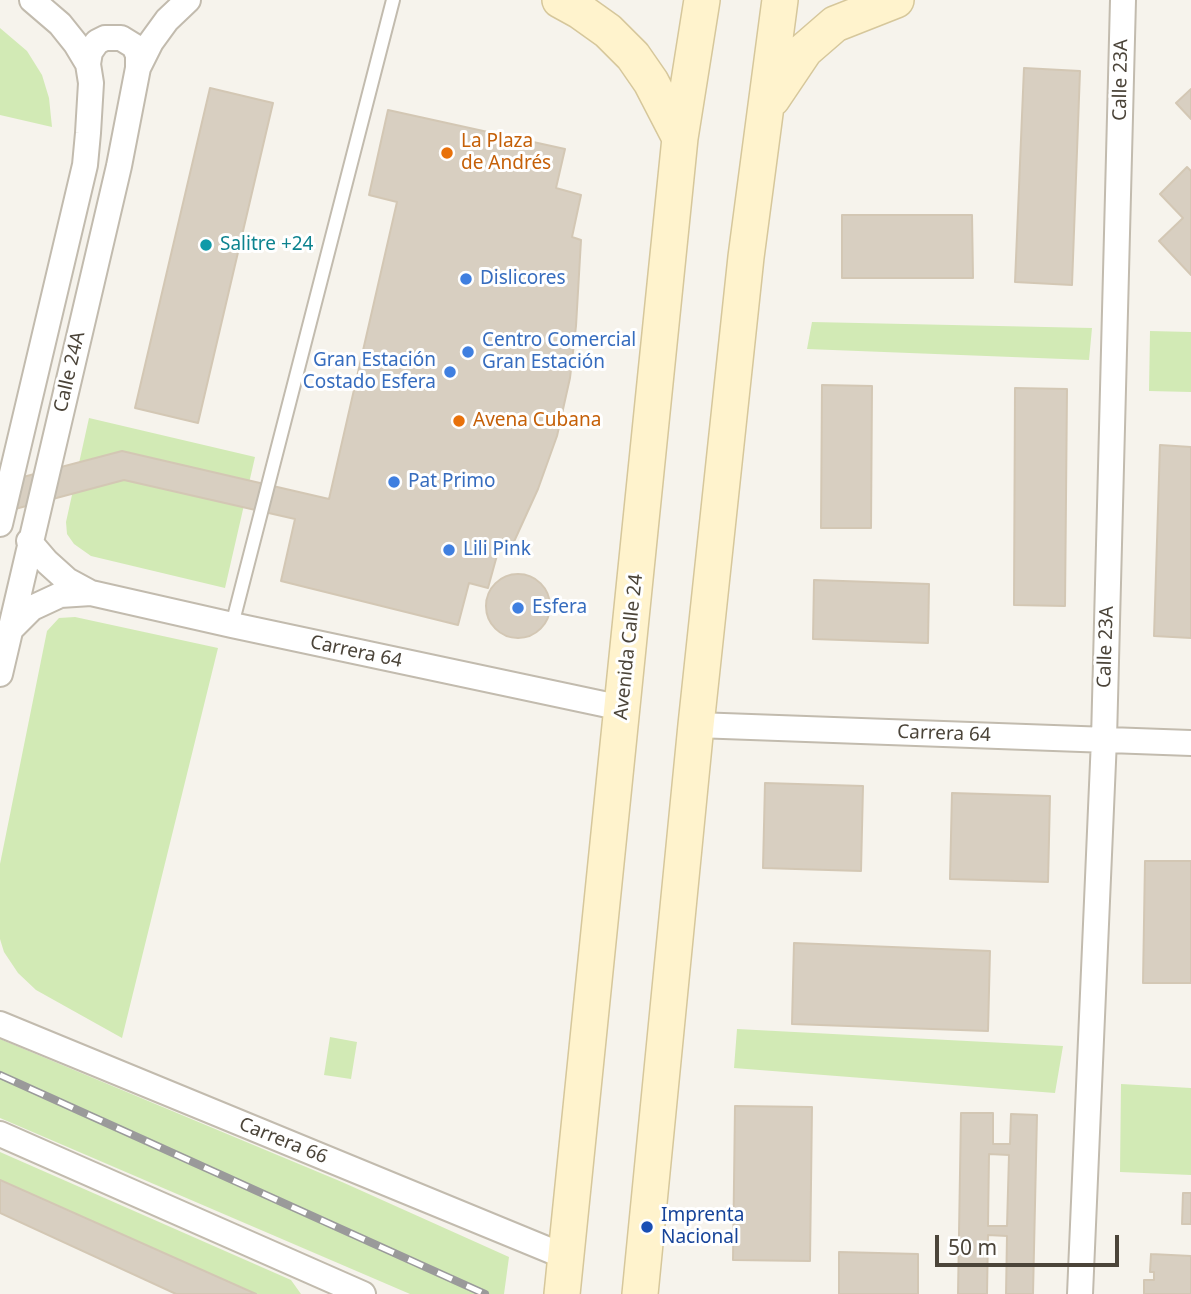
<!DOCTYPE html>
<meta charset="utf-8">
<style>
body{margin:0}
#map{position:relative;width:1191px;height:1294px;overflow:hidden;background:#f6f3ec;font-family:"Noto Sans",sans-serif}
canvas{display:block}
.scale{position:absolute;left:935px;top:1235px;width:184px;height:32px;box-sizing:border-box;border:4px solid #4b4439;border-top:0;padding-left:9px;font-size:21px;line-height:24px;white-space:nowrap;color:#4b4439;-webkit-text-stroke:5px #fff;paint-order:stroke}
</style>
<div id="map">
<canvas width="1191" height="1294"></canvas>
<div class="scale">50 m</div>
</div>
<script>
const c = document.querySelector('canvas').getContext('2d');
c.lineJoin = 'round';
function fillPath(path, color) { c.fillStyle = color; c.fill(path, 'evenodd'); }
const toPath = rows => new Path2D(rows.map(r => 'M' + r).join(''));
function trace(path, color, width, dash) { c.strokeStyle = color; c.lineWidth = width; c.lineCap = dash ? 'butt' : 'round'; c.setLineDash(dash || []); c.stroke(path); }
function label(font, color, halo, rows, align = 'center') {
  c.font = font + ' "Noto Sans",sans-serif'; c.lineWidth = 6; c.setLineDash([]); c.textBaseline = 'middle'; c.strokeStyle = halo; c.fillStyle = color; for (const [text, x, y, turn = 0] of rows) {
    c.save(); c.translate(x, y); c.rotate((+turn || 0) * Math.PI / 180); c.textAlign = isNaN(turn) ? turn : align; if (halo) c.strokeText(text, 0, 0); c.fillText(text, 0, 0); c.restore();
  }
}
fillPath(toPath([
 [0,28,27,51,42,75,49,98,52,127,0,115],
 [812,322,1092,328,1089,360,807,349],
 [1150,331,1191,332,1191,392,1149,391],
 [89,418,255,457,225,588,91,556,74,544,67,534,66,522],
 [75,617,218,648,122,1038,36,990,18,973,4,952,0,939,0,864,47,631,59,618],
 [737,1029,1063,1046,1055,1093,734,1068],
 [330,1037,357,1042,351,1079,324,1075],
 [0,1039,342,1182,509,1257,504,1294,410,1294,0,1118],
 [1121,1084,1191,1088,1191,1175,1120,1172],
 [0,1152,291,1280,301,1294,256,1294,0,1180]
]), '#d2eab5');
const building = toPath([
 [1024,68,1080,71,1072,285,1015,282,1024,68],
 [210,88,273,103,198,423,135,408,210,88],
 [1191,89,1191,119,1176,103,1191,89],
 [388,110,565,149,556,188,581,195,572,237,581,240,576,326,570,378,557,436,538,489,512,546,499,548,488,588,469,583,458,625,281,581,295,519,124,480,0,513,0,483,122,451,329,499,397,202,369,195,388,110],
 [1187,167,1191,171,1191,275,1159,241,1183,218,1160,194,1187,167],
 [842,215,972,215,973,278,842,278,842,215],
 [822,385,872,386,871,528,821,528,822,385],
 [1015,388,1067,389,1065,606,1014,605,1015,388],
 [1160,445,1191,447,1191,638,1154,636,1160,445],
 '486 606a32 32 0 1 1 64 0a32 32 0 1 1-64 0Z',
 [814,580,929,584,928,643,813,639,814,580],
 [765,783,863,786,861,871,763,868,765,783],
 [952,793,1050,796,1048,882,950,879,952,793],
 [1145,861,1191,861,1191,983,1143,983,1145,861],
 [794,943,990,951,988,1031,792,1024,794,943],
 [735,1106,812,1107,810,1261,733,1260,735,1106],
 [961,1113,993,1113,993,1144,1010,1144,1011,1114,1037,1115,1033,1294,1006,1294,1007,1236,988,1235,987,1294,958,1294,961,1113],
 [989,1154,1009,1155,1007,1226,988,1226,989,1154],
 [0,1180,256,1294,176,1294,0,1213,0,1180],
 [1183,1193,1191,1193,1191,1224,1182,1224,1183,1193],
 [839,1252,918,1254,918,1294,839,1294,839,1252],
 [1151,1254,1191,1256,1191,1294,1144,1294,1144,1280,1154,1280,1154,1272,1150,1272,1151,1254]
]);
fillPath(building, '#d8cfc1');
trace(building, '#d3c7b4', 2);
const lane = toPath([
 [232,625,393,0]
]);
const street = toPath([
 [88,64,90,52,97,42,105,38,121,38,134,46,138,55,138,68],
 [0,524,85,165,88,133,91,83,88,64,76,44,60,24,32,0],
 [29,541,47,562,67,580,91,593,232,625,622,708],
 [10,630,32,608,60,595,91,593],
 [0,674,119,166,138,68,151,42,167,20,188,0],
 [696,725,1191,743],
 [0,1024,566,1257],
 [0,1134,363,1294],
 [1080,1294,1104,739,1123,0]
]);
const secondary = toPath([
 [560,0,580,11,608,31,633,56,651,82,680,138],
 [772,99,805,50,835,24,896,0],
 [562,1294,680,138,702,0],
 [640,1294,696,725,746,257,780,0]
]);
trace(lane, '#c2bbae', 16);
trace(street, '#c2bbae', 28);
trace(secondary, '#d6c79b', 38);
trace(lane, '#fff', 12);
trace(street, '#fff', 24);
trace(secondary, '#fff3cd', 35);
const rail = toPath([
 [0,1075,485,1294]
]);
trace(rail, '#9a9a9a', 8);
trace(rail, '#fff', 5, [16]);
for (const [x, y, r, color] of [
 [447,153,7,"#e8710a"],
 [206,245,7,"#0f9aa8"],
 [466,279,7,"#3f7fe0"],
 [468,352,7,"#3f7fe0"],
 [450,372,7,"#3f7fe0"],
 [459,421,7,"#e8710a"],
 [394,482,7,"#3f7fe0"],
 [449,550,7,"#3f7fe0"],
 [518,608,7,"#3f7fe0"],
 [647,1227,7,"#1a4fb4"]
]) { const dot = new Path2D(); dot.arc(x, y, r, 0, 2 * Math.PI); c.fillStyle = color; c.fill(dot); trace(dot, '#fff', 2.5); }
label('19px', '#4b4439', '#fff', [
 ["Calle 23A",1121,80,-89],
 ["Calle 24A",70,372,-77],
 ["Avenida Calle 24",629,647,-84],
 ["Calle 23A",1106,647,-88],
 ["Carrera 64",356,652,12],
 ["Carrera 64",944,734,2],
 ["Carrera 66",283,1141,22]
]);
label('19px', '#c56008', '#fff', [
 ["La Plaza",461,142],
 ["de Andrés",461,164],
 ["Avena Cubana",473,421]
], 'left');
label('19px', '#0d838f', '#fff', [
 ["Salitre +24",220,245]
], 'left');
label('19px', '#366cbe', '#fff', [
 ["Dislicores",480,279],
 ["Centro Comercial",482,341],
 ["Gran Estación",482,363],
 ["Gran Estación",436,361,"right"],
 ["Costado Esfera",436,383,"right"],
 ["Pat Primo",408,482],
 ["Lili Pink",463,550],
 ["Esfera",532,608]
], 'left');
label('19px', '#164399', '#fff', [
 ["Imprenta",661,1216],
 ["Nacional",661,1238]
], 'left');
</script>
